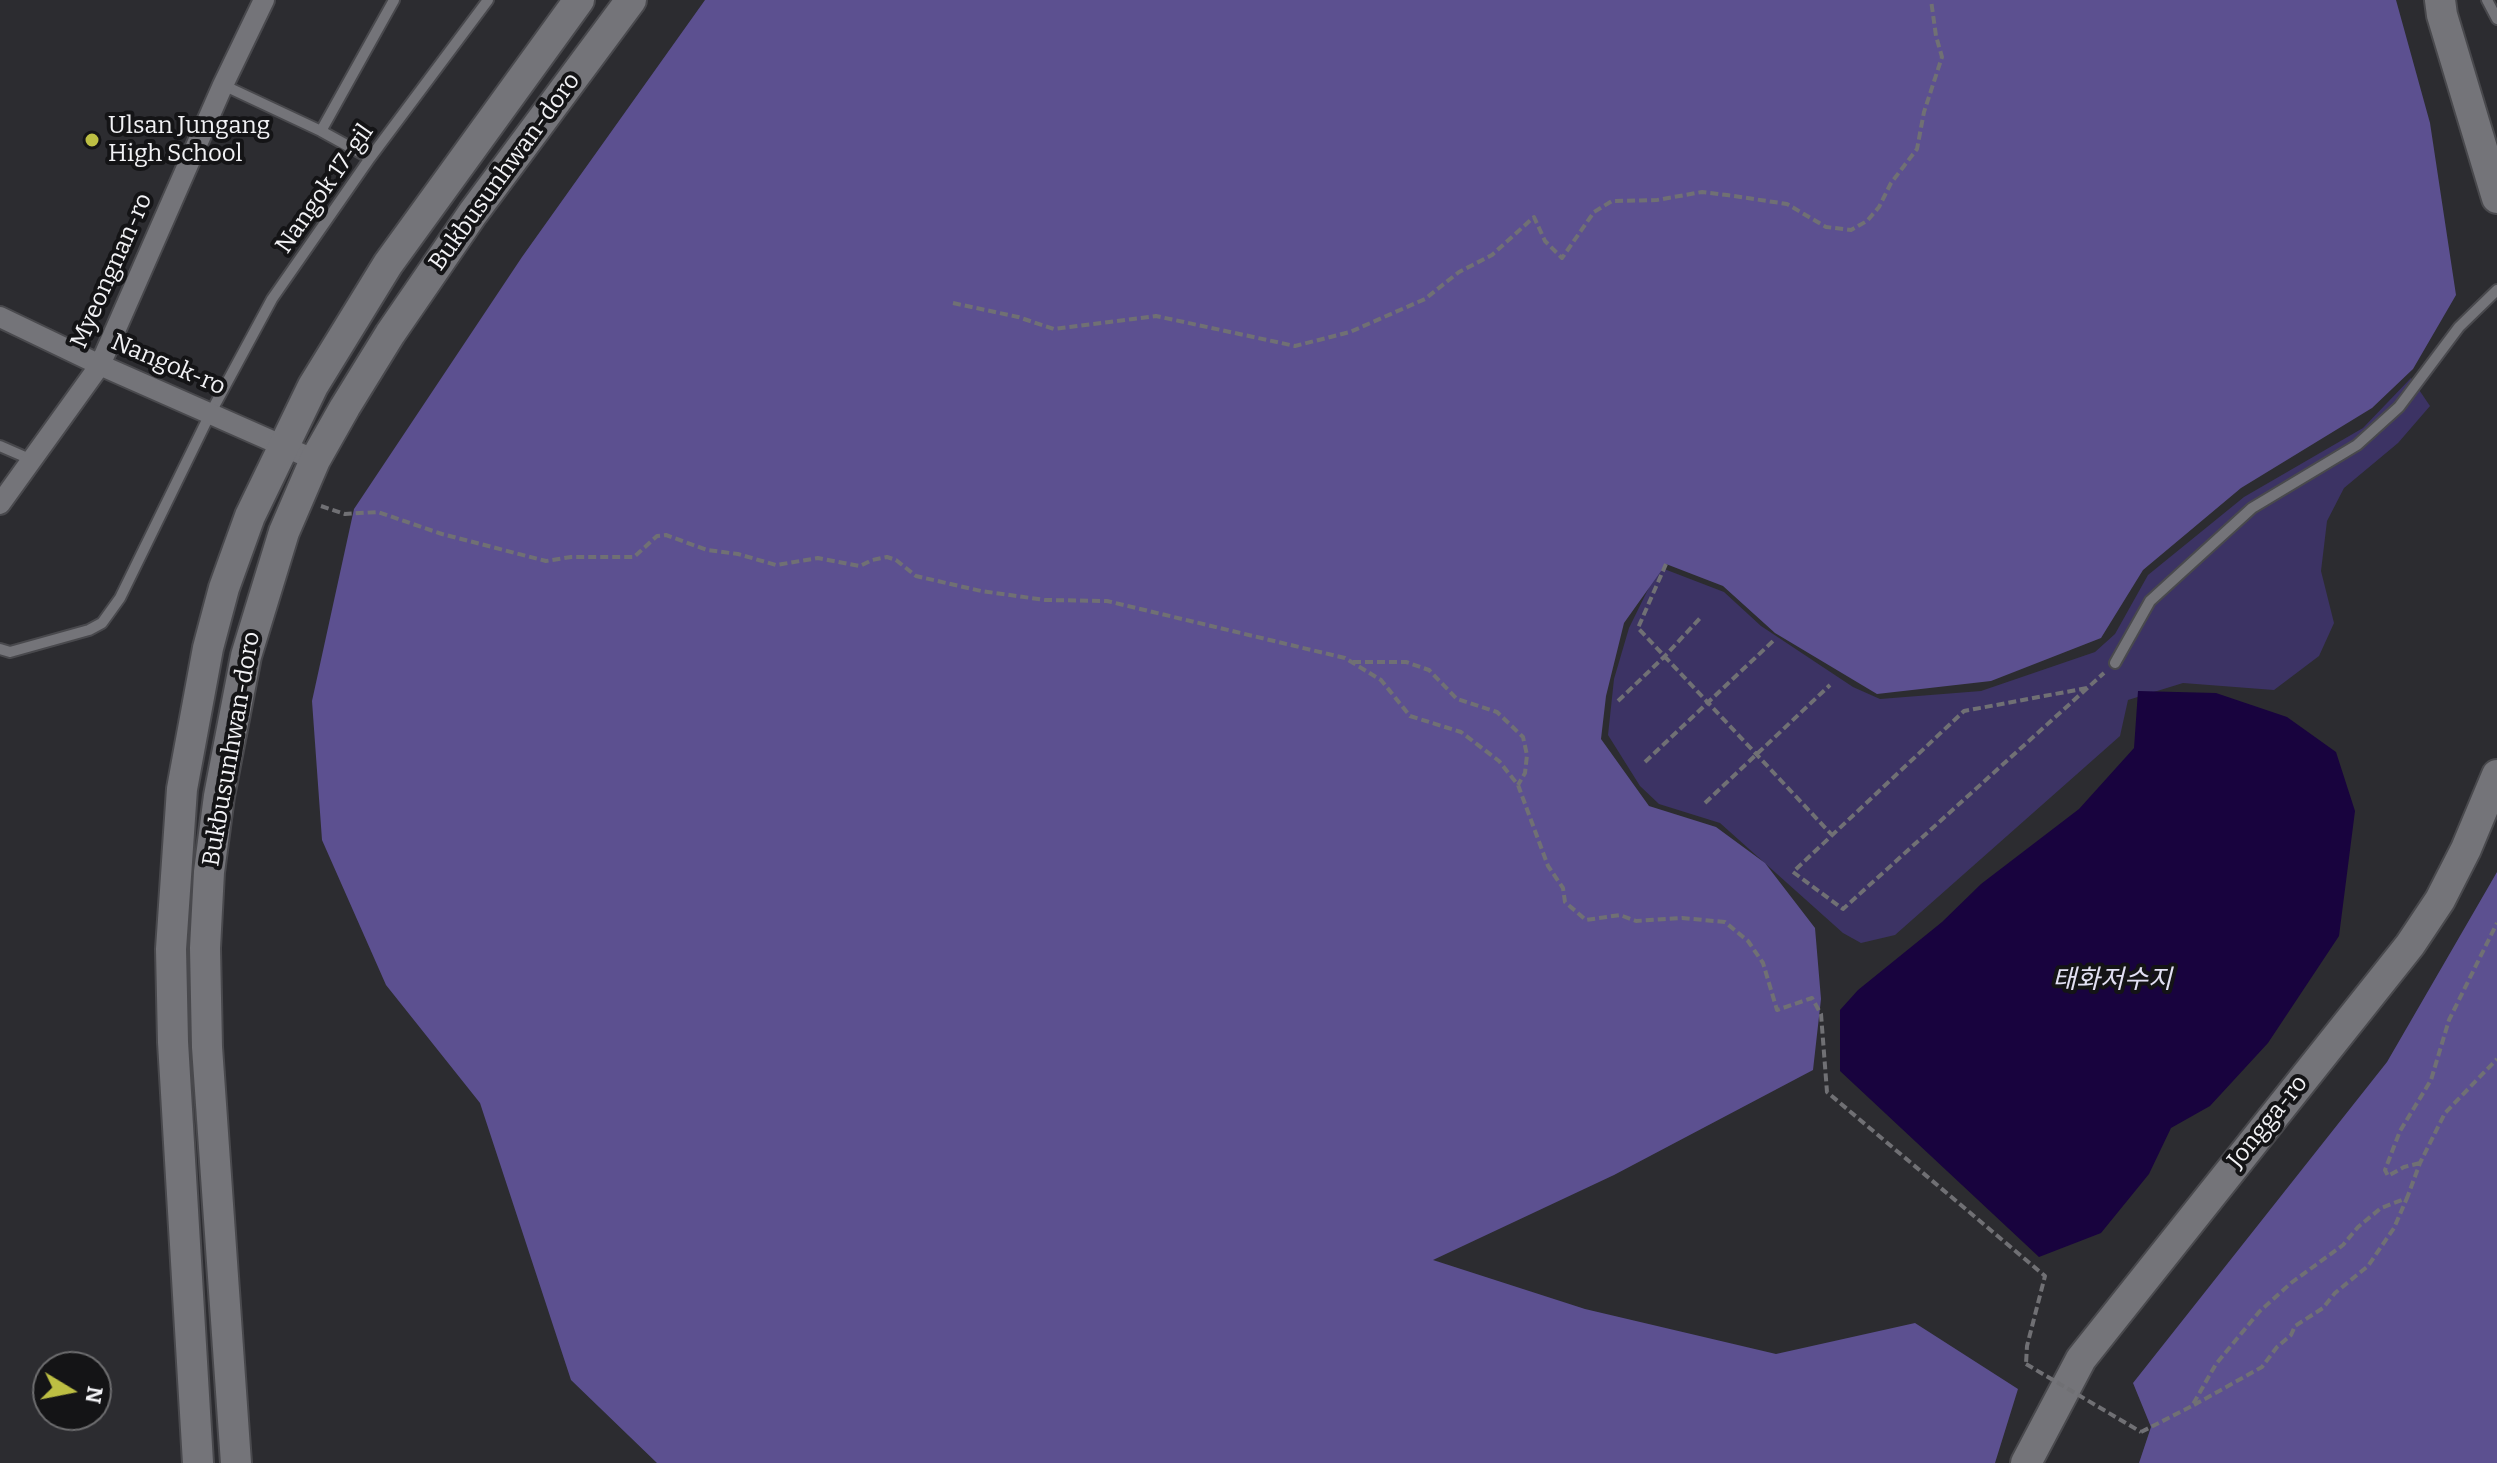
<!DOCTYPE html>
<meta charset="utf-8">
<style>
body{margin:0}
#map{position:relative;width:2497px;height:1463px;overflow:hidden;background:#2c2c30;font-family:Bitter,serif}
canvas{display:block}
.north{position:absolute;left:32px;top:1351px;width:80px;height:80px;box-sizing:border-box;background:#141416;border:2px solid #6d6d6f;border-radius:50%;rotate:100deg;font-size:22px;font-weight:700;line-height:32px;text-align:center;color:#f2f2f5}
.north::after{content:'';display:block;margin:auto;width:28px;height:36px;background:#bdbf43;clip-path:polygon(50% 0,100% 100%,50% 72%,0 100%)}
</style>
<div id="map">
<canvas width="2497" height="1463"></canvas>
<div class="north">N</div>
</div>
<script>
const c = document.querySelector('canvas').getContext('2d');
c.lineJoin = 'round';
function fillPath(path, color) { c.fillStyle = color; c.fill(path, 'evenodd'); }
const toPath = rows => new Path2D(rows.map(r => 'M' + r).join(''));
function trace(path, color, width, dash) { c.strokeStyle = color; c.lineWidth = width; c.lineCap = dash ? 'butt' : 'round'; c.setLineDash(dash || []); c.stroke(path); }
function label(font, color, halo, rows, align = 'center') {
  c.font = font + ' Bitter,"Noto Sans KR",serif'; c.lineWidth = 8; c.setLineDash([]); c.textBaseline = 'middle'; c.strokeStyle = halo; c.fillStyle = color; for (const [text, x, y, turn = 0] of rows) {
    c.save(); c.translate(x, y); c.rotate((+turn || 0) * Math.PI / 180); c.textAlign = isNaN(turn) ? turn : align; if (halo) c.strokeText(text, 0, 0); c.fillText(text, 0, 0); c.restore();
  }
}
fillPath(toPath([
 [2411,378,2430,406,2398,443,2344,488,2327,521,2321,571,2334,623,2319,656,2274,690,2183,683,2128,700,2120,736,1895,935,1861,943,1843,933,1720,823,1659,804,1640,786,1608,735,1614,679,1629,628,1659,567,1724,592,1761,626,1853,687,1880,699,1981,691,2095,652,2115,634,2148,575,2244,497,2363,428]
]), '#3c3364');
fillPath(toPath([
 [705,0,2396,0,2430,123,2456,295,2413,369,2372,408,2241,488,2143,570,2101,638,1991,681,1877,694,1775,633,1723,586,1666,564,1624,623,1606,696,1601,739,1649,806,1716,827,1765,863,1815,928,1821,999,1813,1070,1614,1175,1433,1260,1585,1309,1776,1354,1915,1323,2018,1389,1995,1463,657,1463,571,1380,480,1103,386,985,322,840,312,701,354,509,522,257],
 [2497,872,2497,1463,2139,1463,2151,1427,2133,1383,2387,1062]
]), '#5c5090');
fillPath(toPath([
 [2138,691,2216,693,2287,717,2336,752,2355,811,2339,936,2268,1043,2210,1106,2171,1128,2149,1174,2101,1233,2039,1257,1840,1071,1840,1010,1858,990,1942,922,1981,884,2079,809,2134,748]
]), '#18033e');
const service = toPath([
 [2487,0,2497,19],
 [223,85,321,131,370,158],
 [321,131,394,0],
 [0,446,32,460],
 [0,649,10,652,89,630,102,623,120,598,211,412,272,299,370,158,488,0],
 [2115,663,2150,601,2252,508,2357,445,2399,407,2459,327,2497,290]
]);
const minor = toPath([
 [0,317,100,365,315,460],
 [0,504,100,365,223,85,264,0]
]);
const secondary = toPath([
 [2440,0,2442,15,2497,198],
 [198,1463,173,1042,171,949,182,789,208,648,224,588,250,516,313,386,388,264,579,0],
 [236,1463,207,1047,205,948,209,872,219,796,246,656,284,532,315,460,345,407,390,334,473,213,631,0],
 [2026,1463,2081,1359,2410,945,2440,900,2466,849,2497,775]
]);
trace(service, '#49494d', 14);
trace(minor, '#49494d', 24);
trace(secondary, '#49494d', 34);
trace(toPath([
 [953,303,1018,317,1054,329,1156,316,1295,346,1350,332,1425,299,1459,272,1492,255,1534,217,1545,241,1562,258,1594,212,1612,201,1657,200,1702,192,1727,195,1787,204,1826,227,1851,230,1867,221,1879,207,1891,183,1917,149,1924,112,1942,57,1936,36,1931,0],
 [321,506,345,514,378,512,442,534,546,561,571,557,634,557,657,536,666,535,707,550,738,554,776,565,818,558,860,566,872,560,887,557,896,560,916,576,981,591,1045,600,1107,601,1345,658,1381,680,1410,716,1461,732,1499,761,1518,785,1548,866,1563,888,1565,902,1586,920,1620,915,1636,921,1682,918,1725,922,1748,941,1763,963,1777,1010,1812,998,1821,1014,1827,1092,2045,1276,2027,1346,2026,1364],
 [1666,564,1638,628,1832,835],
 [1353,662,1406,662,1429,670,1457,699,1497,712,1523,737,1527,755,1525,773,1518,785],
 [2087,688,1964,711,1793,872,1843,909,2104,673],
 [1618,701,1665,656,1702,616],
 [1645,762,1773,641],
 [1705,803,1830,685],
 [2420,1163,2404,1167,2388,1176,2385,1170,2400,1131,2431,1080,2449,1020,2497,923],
 [2194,1405,2262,1367,2277,1347,2291,1335,2295,1326,2323,1308,2335,1293,2368,1266,2394,1228,2407,1198],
 [2141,1432,2192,1406,2216,1364,2259,1312,2291,1283,2343,1245,2358,1227,2381,1208,2407,1198,2420,1163,2445,1113,2497,1059]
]), '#707074', 4, [8, 4]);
trace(service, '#747479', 10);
trace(minor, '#747479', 20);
trace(secondary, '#747479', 30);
trace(toPath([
 [2026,1364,2141,1432]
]), '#707074', 4, [8, 4]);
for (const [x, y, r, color] of [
 [92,140,8,"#bdbf43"]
]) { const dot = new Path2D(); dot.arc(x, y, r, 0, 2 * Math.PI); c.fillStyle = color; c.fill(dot); trace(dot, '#141416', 3); }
label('24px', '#f2f2f5', '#141416', [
 ["Ulsan Jungang",108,126],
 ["High School",108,154]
], 'left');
label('24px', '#f2f2f5', '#141416', [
 ["Bukbusunhwan-doro",505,172,-54],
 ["Nangok 17-gil",325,189,-55],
 ["Myeongnan-ro",112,271,-66],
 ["Nangok-ro",168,365,23],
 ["Bukbusunhwan-doro",232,749,-80],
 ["Jongga-ro",2268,1122,-51]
]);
label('italic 26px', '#e2e0f3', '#141416', [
 ["태화저수지",2112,981]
]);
</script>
